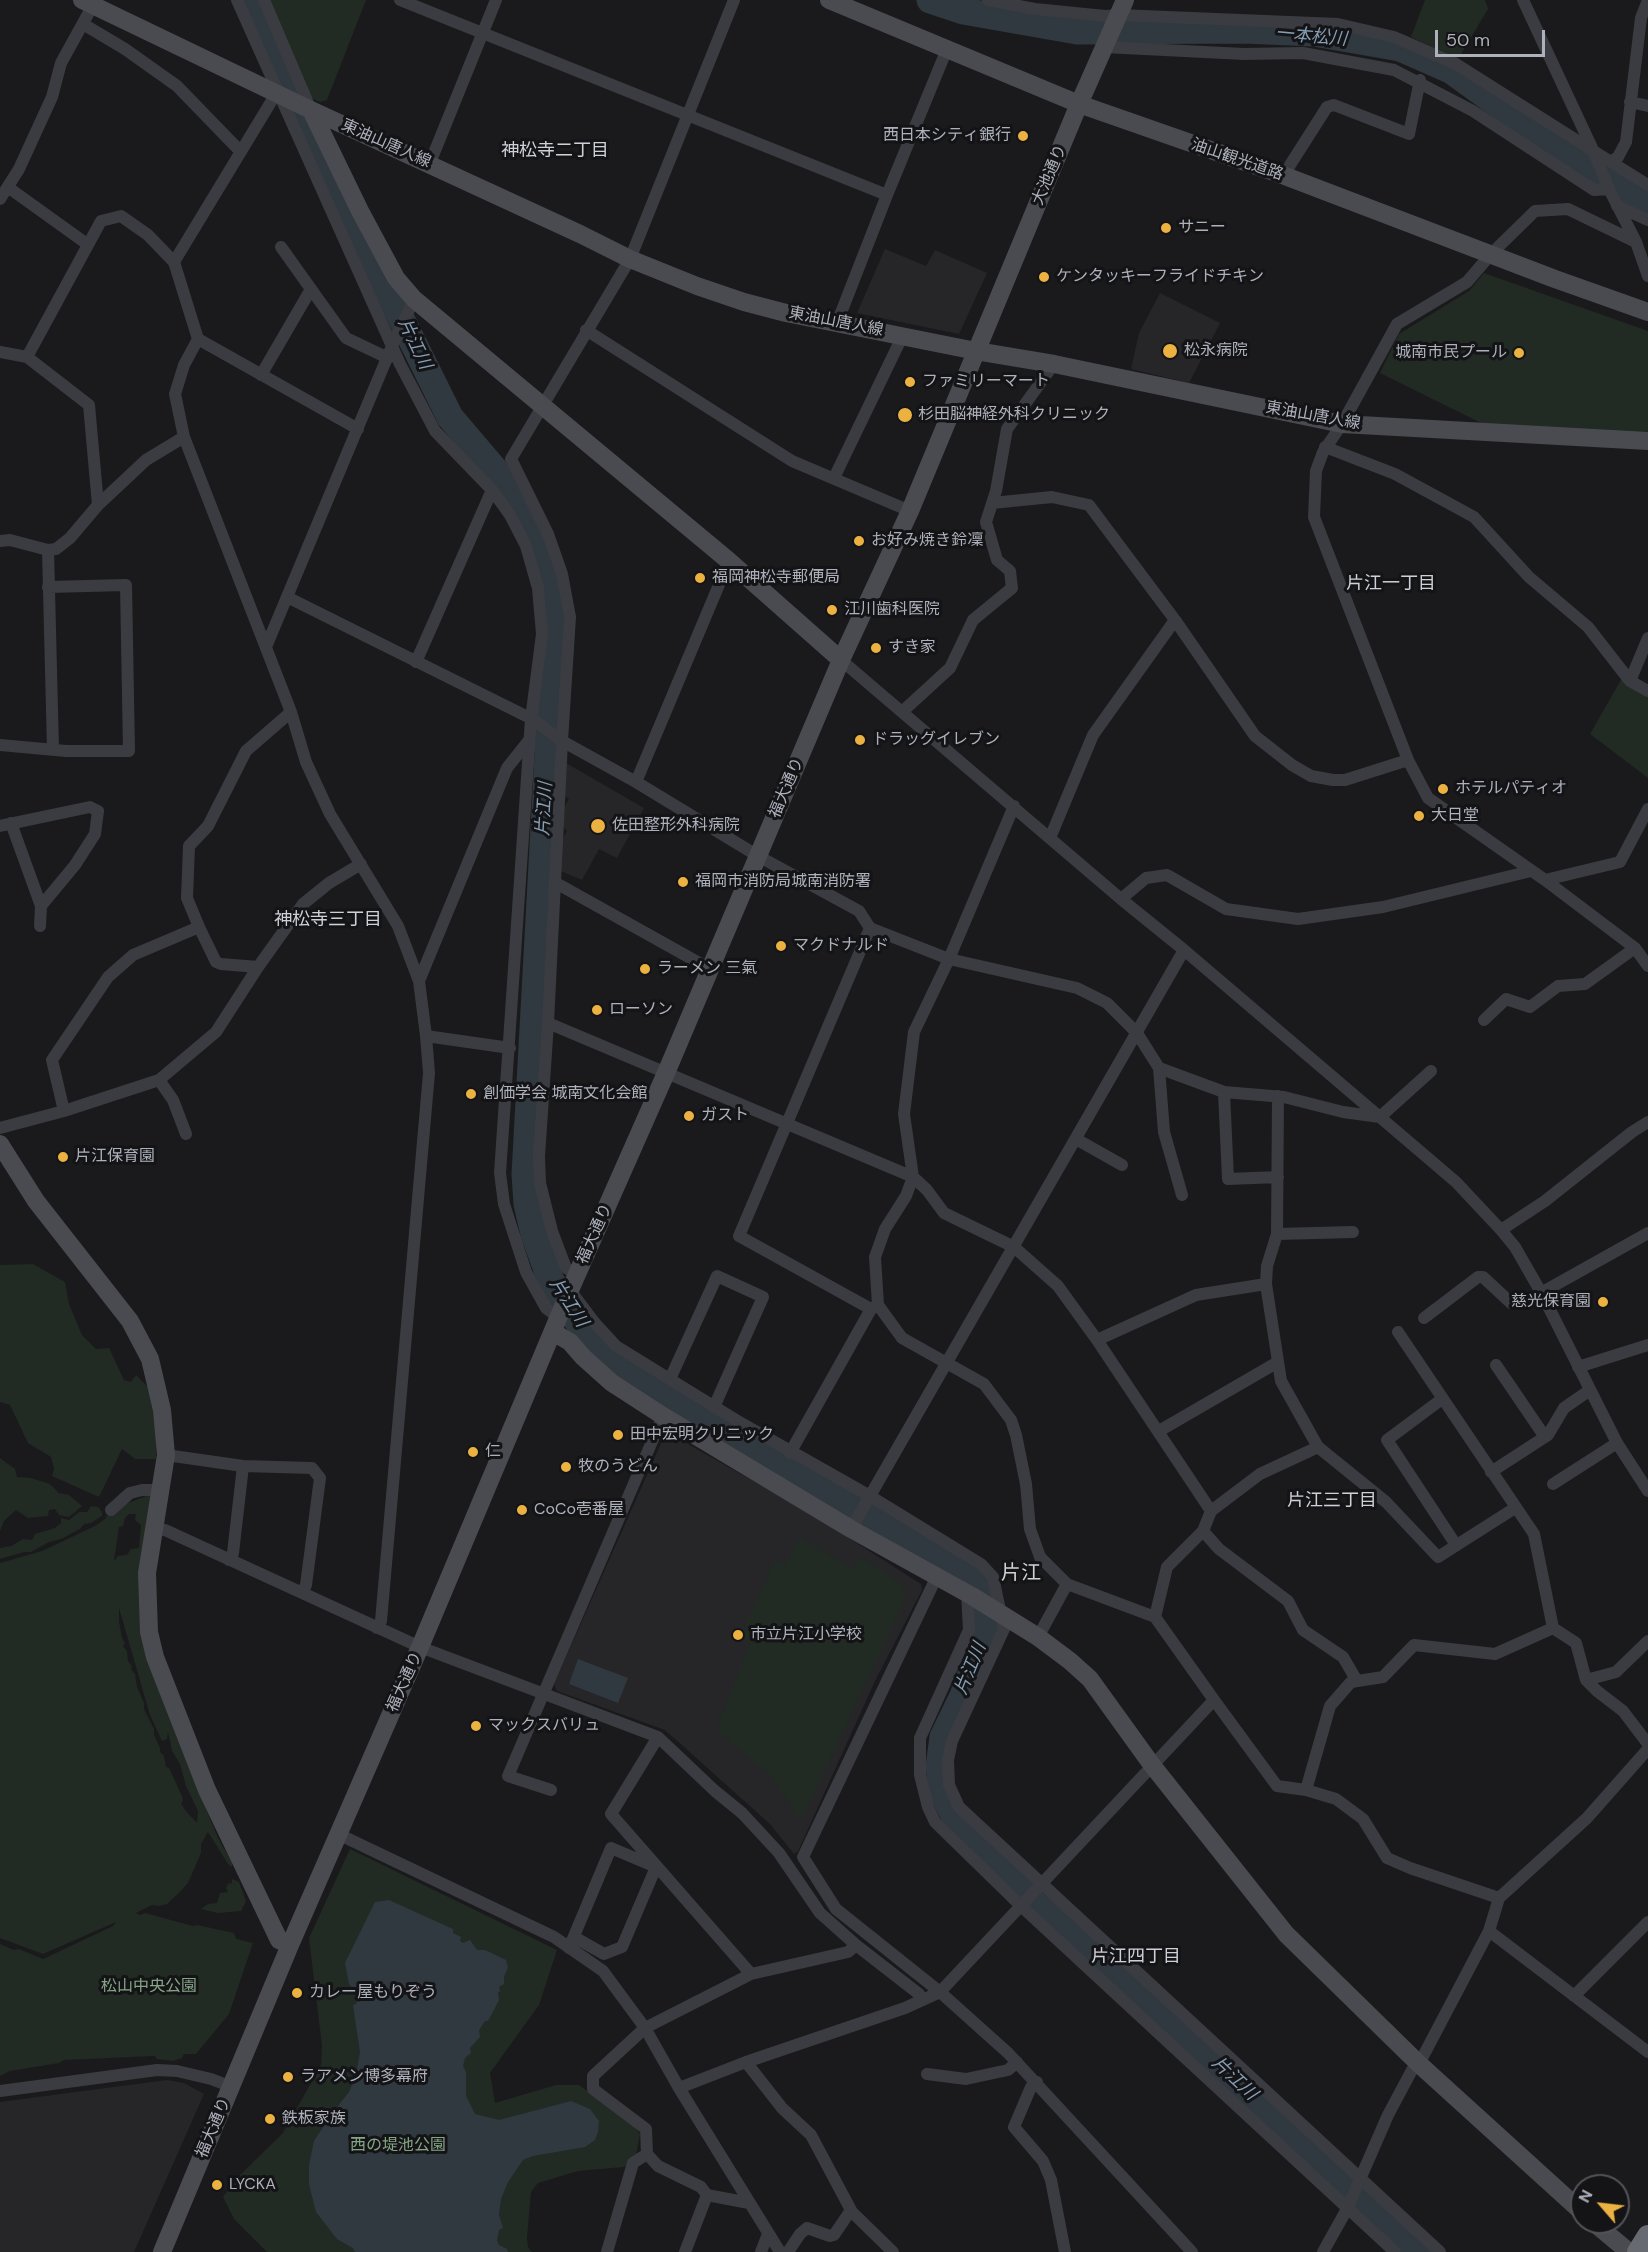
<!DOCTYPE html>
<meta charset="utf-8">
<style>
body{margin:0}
#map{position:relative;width:1648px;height:2252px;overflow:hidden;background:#1a1a1c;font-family:"DM Sans",sans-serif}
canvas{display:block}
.north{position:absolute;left:1570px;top:2174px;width:60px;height:60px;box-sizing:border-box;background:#141417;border:2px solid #515359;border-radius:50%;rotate:298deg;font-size:16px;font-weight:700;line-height:24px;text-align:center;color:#adb1bb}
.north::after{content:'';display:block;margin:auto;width:21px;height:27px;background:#ebb242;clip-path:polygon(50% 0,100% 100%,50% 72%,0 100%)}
.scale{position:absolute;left:1435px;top:30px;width:110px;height:27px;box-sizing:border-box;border:3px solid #adb1bb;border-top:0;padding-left:8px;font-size:18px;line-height:21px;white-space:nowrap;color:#adb1bb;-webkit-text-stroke:4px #141417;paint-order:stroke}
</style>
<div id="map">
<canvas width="1648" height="2252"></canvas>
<div class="north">N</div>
<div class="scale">50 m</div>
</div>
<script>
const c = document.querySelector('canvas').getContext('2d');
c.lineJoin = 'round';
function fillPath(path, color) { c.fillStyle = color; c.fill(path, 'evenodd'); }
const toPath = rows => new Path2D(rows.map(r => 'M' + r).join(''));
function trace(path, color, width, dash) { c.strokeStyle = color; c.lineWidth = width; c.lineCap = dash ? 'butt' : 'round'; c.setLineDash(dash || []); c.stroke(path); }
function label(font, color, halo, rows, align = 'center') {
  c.font = font + ' "DM Sans","Noto Sans JP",sans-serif'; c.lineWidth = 6; c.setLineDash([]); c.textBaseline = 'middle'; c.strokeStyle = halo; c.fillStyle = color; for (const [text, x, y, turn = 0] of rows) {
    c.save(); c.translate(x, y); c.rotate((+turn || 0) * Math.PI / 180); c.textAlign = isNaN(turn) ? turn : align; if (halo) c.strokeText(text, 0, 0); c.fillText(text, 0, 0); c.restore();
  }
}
fillPath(toPath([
 [885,249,926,266,935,250,987,273,959,334,857,313],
 [1160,293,1220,323,1189,383,1131,369,1139,333],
 [566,763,644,808,617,858,599,849,582,880,556,869,553,855,567,831,556,821,569,799,553,787],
 [672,1435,808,1512,921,1584,922,1590,875,1681,798,1851,794,1854,770,1824,665,1730,557,1691,554,1684,663,1439],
 [167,2080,184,2083,204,2094,134,2252,0,2252,0,2102]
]), '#262629');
fillPath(toPath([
 [268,0,366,0,327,100,320,102,307,96],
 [1425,0,1485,0,1488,9,1458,59,1411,37],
 [1484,273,1648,331,1648,433,1485,425,1380,373,1399,334,1469,291],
 [1622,678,1648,694,1648,778,1590,734],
 [33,1264,65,1282,69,1304,82,1335,96,1349,109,1348,124,1380,131,1382,136,1375,148,1387,156,1418,156,1459,135,1459,122,1449,99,1497,52,1476,54,1469,51,1457,28,1443,10,1405,0,1402,0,1265],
 [0,1458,15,1469,17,1477,31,1478,50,1484,59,1493,69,1495,82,1506,69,1517,59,1515,55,1509,49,1510,48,1516,28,1518,16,1510,4,1521,0,1531],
 [149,1495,153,1500,141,1596,206,1809,218,1838,232,1862,232,1867,228,1864,208,1832,201,1844,201,1853,188,1883,180,1892,167,1904,159,1906,152,1905,136,1913,140,1915,145,1913,193,1926,197,1925,234,1933,236,1939,253,1943,229,2014,196,2054,184,2054,182,2058,173,2061,157,2059,155,2056,64,2060,59,2063,10,2071,0,2076,0,1944,14,1950,19,1949,43,1959,113,1926,116,1922,43,1954,0,1938,0,1563,42,1551,95,1526,105,1519,107,1515,128,1503],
 [129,1514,136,1514,135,1520,141,1525,139,1548,131,1549,127,1555,118,1556,114,1561,119,1527,123,1526,125,1518],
 [119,1608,150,1715,162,1741,167,1739,168,1732,172,1751,180,1764,186,1786,198,1811,197,1823,185,1810,181,1803,183,1801,182,1796,169,1768,166,1767,164,1756,160,1752,160,1748,154,1735,154,1729,144,1709,144,1703,137,1687,135,1674,131,1669,132,1666,128,1661,127,1651,123,1646,125,1643,122,1638,119,1621],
 [91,1506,98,1507,102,1512,102,1516,91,1523,84,1524,80,1529,61,1539,49,1542,31,1552,24,1552,0,1559,0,1548,11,1546,23,1539,32,1540,35,1534,55,1528,61,1523,61,1518,69,1520,79,1512,87,1512],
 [800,1537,852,1569,860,1556,903,1585,906,1597,801,1821,771,1776,716,1730,750,1643,741,1634,775,1561,785,1565],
 [350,1849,557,1950,539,2005,490,2073,495,2103,556,2085,579,2085,630,2121,640,2134,636,2155,624,2167,578,2171,538,2183,531,2192,527,2238,528,2247,532,2252,267,2252,234,2219,223,2197,238,2177,283,2133,321,2065,322,2046,309,1938],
 [232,1879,239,1882,246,1901,241,1911,218,1913,201,1909,208,1904,217,1903,220,1893,228,1892,226,1888,228,1884,232,1883]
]), '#212a23');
fillPath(toPath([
 [578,1659,628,1678,618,1703,569,1684],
 [389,1900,453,1929,453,1933,461,1937,460,1941,463,1943,470,1940,477,1950,485,1950,506,1960,508,1967,504,1977,504,1984,499,1987,500,1991,498,1993,499,2000,488,2021,485,2021,479,2030,480,2037,470,2048,471,2053,465,2058,463,2066,466,2072,466,2096,475,2114,499,2120,571,2101,590,2109,599,2121,598,2132,595,2140,585,2147,533,2156,523,2160,508,2182,501,2199,499,2215,503,2228,499,2230,497,2241,499,2245,507,2249,508,2252,355,2252,353,2248,337,2239,316,2212,309,2184,309,2165,314,2141,331,2115,349,2092,356,2076,360,2052,353,2005,356,2004,359,1995,349,1984,345,1963,375,1902]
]), '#30393f');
trace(toPath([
 [250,0,263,34,308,131,450,417,506,483,528,519,553,593,555,628,525,1174,527,1204,534,1234,551,1281,582,1328,601,1349,622,1367,780,1463,982,1583,987,1629,963,1696,943,1737,939,1767,942,1792,957,1821,1035,1904,1157,2007,1421,2252],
 [930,0,963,11,1077,31,1244,30,1314,33,1400,48,1452,71,1564,152,1648,205]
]), '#30393f', 27);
trace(toPath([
 [237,0,400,364,435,431,492,490,510,515,526,546,538,588,542,634,531,719,500,1173,504,1204,526,1272,546,1308,559,1318],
 [264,0,311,110],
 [400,0,887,195],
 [988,0,1035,9,1105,16,1119,15,1338,24,1394,37,1456,64,1611,162,1618,157,1626,142,1641,18,1648,0],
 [1523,0,1593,150,1609,189,1636,242,1648,276],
 [83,24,125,49,177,86,241,152],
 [1104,47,1244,54,1303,53,1394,70,1473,111,1594,190,1609,189],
 [1630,102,1648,106],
 [1611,162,1648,185],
 [430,163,496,0],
 [1285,176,1290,165,1327,107,1334,105,1409,134,1420,80],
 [9,188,87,244],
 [0,199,19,169,52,97,61,63,93,5],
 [1617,206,1648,220],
 [1636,242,1568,209,1535,211,1491,254,1467,282,1397,324,1342,424,1323,452,1316,471,1314,517,1408,760,1428,798,1545,880,1635,948,1648,966],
 [281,247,346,338,388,358],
 [837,323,887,195,947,49],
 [586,330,792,461,910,511],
 [198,339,358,429],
 [0,352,27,357,89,405,98,505,70,538,56,549,48,550,10,540,0,541],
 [27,357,101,221,121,216,148,235,174,262],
 [261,375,311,289],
 [1325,447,1395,474,1474,517,1529,577,1588,627,1630,681,1648,691],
 [834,478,903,335],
 [992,503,1052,497,1089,505,1175,620,1255,736,1292,765,1311,776,1333,780,1345,780,1408,760],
 [98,505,146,460,184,437],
 [48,550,53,750],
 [287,597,534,720,562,741,636,782,758,856,859,911,870,928,949,959,1077,988,1107,1003,1137,1033,1159,1068,1224,1092,1284,1097,1343,1112,1380,1117,1431,1071],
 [266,647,392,346,414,299],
 [841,660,1121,899,1184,950,851,1529],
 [416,662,492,490],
 [1630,681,1648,638],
 [903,711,950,668,973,620,1012,588,1010,571,997,560,986,522,996,491,1007,429,1054,364],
 [291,712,306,762,330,814,398,926,419,981],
 [0,745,66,751,129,751,126,585,48,587],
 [636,782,729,561],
 [11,823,41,906,40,926],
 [0,826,90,807,98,811,95,834,75,865,41,906],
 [1050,838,1093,735,1175,620],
 [1545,880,1620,862,1648,809],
 [556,883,710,969],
 [1121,899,1146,878,1167,875,1226,909,1298,919,1383,907,1531,871],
 [199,927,216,962,221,964,258,967],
 [870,928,739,1236,871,1309,878,1305],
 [1184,950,1456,1182,1501,1230,1515,1247,1542,1294,1617,1443,1648,1491],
 [1484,1020,1506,999,1530,1007,1558,986,1585,984,1635,948],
 [548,1023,913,1177,927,1190,944,1213,1014,1247,1058,1286,1097,1340,1196,1295,1266,1284],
 [510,1048,426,1036,419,981,507,768,530,739],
 [1159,1068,1164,1132,1182,1195],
 [159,1080,173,1100,186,1134],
 [1224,1092,1228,1179,1278,1177],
 [1278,1096,1277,1234,1267,1266,1266,1284,1281,1381,1318,1447,1386,1502,1438,1557,1515,1508],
 [64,1111,52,1060,108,977,133,955,199,927,187,898,189,846,208,826,246,751,291,712,184,437,175,394,184,365,198,339,174,262,277,92],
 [0,1128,64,1111,159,1080,216,1032,258,967,303,904,329,883,361,864],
 [1076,1139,1122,1165],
 [1501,1230,1545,1201,1632,1132,1648,1122],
 [1277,1234,1353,1232],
 [577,1274,566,1268,552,1231,540,1183,539,1156,548,1023,562,741,570,617,562,574,548,534,511,459,630,259,734,0],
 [570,1290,594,1322,616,1346,741,1423,870,1496,981,1564,993,1577,1004,1629,952,1741,948,1760,949,1785,959,1807,1440,2252],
 [1424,1318,1478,1277,1483,1277,1511,1303,1523,1303,1648,1233],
 [1398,1332,1534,1534,1553,1628],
 [1097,1340,1211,1511,1260,1474,1318,1447],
 [1496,1365,1545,1437],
 [1578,1367,1648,1345],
 [670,1379,717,1276,763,1297,714,1407],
 [1442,1399,1387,1440,1456,1545],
 [1159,1431,1278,1362],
 [790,1453,871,1309],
 [166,1455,243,1466,312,1468,320,1478,306,1585,302,1593],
 [1491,1472,1548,1435,1564,1408,1590,1390],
 [1553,1484,1617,1443],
 [111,1510,130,1493,142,1490,159,1490],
 [153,1529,165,1530,420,1647,658,1737,715,1791,742,1813,779,1853,820,1913,856,1945,919,1994,923,2000],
 [1203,1531,1219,1549,1288,1601,1303,1630,1343,1657,1357,1681],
 [229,1560,233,1553,243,1466],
 [937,1576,803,1857,836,1909,940,1992,1008,2053,1192,2252],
 [967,1593,969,1630,920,1738,920,1775,928,1807,935,1822,1020,1905,1395,2252],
 [1155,1617,1167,1567,1203,1531,1211,1511],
 [377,1628,381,1621,429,1073,426,1036],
 [1038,1637,1067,1584],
 [1586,1680,1597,1691,1623,1711,1648,1744],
 [1214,1700,1277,1786,1306,1790,1336,1799,1363,1819,1387,1858,1410,1868,1499,1898,1489,1931,1419,2064,1412,2070,1388,2115,1347,2209,1323,2252],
 [658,1737,611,1814,751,1974],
 [551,1790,508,1776,663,1416],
 [1306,1790,1330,1706,1351,1682,1383,1677,1414,1645,1495,1654,1553,1628,1576,1643,1586,1680,1616,1672,1648,1641],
 [338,1834,554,1937,603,1971,645,2028,679,2088,780,2252],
 [1499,1898,1587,1818,1648,1749],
 [1489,1931,1648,2052],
 [569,1948,611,1848,656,1867,622,1947,604,1954,574,1937],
 [1574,1996,1648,1922],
 [746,2062,782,2108,811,2135,852,2212,893,2252],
 [927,2074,966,2079,1008,2070,1017,2062],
 [1037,2082,1031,2087,1014,2127,1043,2161,1051,2180,1065,2252],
 [679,2088,746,2062,905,2008,940,1992,1214,1700,1155,1617,1067,1584,1040,1557,1030,1529,1026,1484,1016,1435,1011,1420,984,1384,902,1338,878,1305,875,1257,885,1229,906,1196,913,1177,904,1114,914,1032,949,959,1014,806],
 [0,2091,157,2070,177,2071,211,2079,232,2087],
 [647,2154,646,2129,593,2089,593,2076,645,2028,751,1974,848,1952,856,1945],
 [607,2252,633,2163,647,2154,658,2166,701,2187,707,2195,749,2203],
 [685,2252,707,2195],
 [761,2252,768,2234],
 [788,2252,800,2234,807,2228,830,2236,834,2235,851,2210]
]), '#3b3c41', 12);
trace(toPath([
 [82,0,311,110,580,234,630,259,697,286,744,302,786,313,976,351,1054,364,1342,424,1648,441],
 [829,0,1079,104,1285,176,1555,279,1648,312],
 [311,110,360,211,396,278,414,299,729,561,841,660],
 [0,1144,36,1201,130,1321,150,1359,162,1410,166,1455,147,1573,149,1632,155,1657,207,1790,279,1940,290,1945],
 [553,1332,570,1342,583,1357,612,1383,663,1416,851,1529,972,1596,1038,1637,1070,1661,1090,1679,1152,1765,1286,1934,1419,2064,1582,2212],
 [1593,2222,1629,2252],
 [162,2252,290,1945,420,1647,570,1290,666,1073,841,660,910,511,1079,104,1125,0]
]), '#494b50', 18);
trace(toPath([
 [1638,2252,1648,2236]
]), '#676a71', 22);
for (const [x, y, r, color] of [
 [1023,136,6,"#ebb242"],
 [1166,228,6,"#ebb242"],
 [1044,277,6,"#ebb242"],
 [1170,351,8,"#ebb242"],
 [1519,353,6,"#ebb242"],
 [910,382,6,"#ebb242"],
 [905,415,8,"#ebb242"],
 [859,541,6,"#ebb242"],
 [700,578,6,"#ebb242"],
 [832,610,6,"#ebb242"],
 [876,648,6,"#ebb242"],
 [860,740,6,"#ebb242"],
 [1443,789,6,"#ebb242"],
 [1419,816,6,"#ebb242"],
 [598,826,8,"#ebb242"],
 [683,882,6,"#ebb242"],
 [781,946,6,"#ebb242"],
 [645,969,6,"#ebb242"],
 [597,1010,6,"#ebb242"],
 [471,1094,6,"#ebb242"],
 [689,1116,6,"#ebb242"],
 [63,1157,6,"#ebb242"],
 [1603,1302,6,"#ebb242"],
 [618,1435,6,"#ebb242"],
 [473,1452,6,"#ebb242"],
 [566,1467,6,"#ebb242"],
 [522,1510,6,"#ebb242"],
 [738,1635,6,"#ebb242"],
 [476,1726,6,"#ebb242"],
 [297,1993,6,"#ebb242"],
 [288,2077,6,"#ebb242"],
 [270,2119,6,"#ebb242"],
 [217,2185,6,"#ebb242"]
]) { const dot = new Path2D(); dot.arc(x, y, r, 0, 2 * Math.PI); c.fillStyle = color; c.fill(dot); trace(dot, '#141417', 2); }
label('16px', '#adb1bb', '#141417', [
 ["西日本シティ銀行",1011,136,"right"],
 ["サニー",1178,228],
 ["ケンタッキーフライドチキン",1056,277],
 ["松永病院",1184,351],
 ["城南市民プール",1507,353,"right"],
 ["ファミリーマート",922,382],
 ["杉田脳神経外科クリニック",918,415],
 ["お好み焼き鈴凜",871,541],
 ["福岡神松寺郵便局",712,578],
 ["江川歯科医院",844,610],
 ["すき家",888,648],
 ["ドラッグイレブン",872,740],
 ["ホテルパティオ",1455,789],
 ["大日堂",1431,816],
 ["佐田整形外科病院",612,826],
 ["福岡市消防局城南消防署",695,882],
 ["マクドナルド",793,946],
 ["ラーメン 三氣",657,969],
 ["ローソン",609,1010],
 ["創価学会 城南文化会館",483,1094],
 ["ガスト",701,1116],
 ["片江保育園",75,1157],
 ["慈光保育園",1591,1302,"right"],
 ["田中宏明クリニック",630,1435],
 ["仁",485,1452],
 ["牧のうどん",578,1467],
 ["CoCo壱番屋",534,1510],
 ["市立片江小学校",750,1635],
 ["マックスバリュ",488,1726],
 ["カレー屋もりぞう",309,1993],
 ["ラアメン博多幕府",300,2077],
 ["鉄板家族",282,2119],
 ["LYCKA",229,2185]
], 'left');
label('16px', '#adb1bb', '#141417', [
 ["東油山唐人線",386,144,24],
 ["油山観光道路",1237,160,19],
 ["大池通り",1050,175,-67],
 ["東油山唐人線",836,322,11],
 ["東油山唐人線",1313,416,10],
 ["福大通り",787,788,-67],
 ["福大通り",595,1234,-66],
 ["福大通り",405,1682,-66],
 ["福大通り",214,2128,-67]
]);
label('16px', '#85a586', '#141417', [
 ["松山中央公園",149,1987],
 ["西の堤池公園",398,2146]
]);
label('italic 18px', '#859eb4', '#141417', [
 ["一本松川",1311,37,5],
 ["片江川",414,344,64],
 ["片江川",545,809,-87],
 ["片江川",568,1303,57],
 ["片江川",971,1669,-68],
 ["片江川",1234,2079,43]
]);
label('18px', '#cdd0d7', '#141417', [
 ["神松寺二丁目",555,151],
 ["片江一丁目",1391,584],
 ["神松寺三丁目",328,920],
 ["片江三丁目",1332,1501],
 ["片江四丁目",1136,1957]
]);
label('20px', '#cdd0d7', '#141417', [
 ["片江",1021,1574]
]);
</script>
